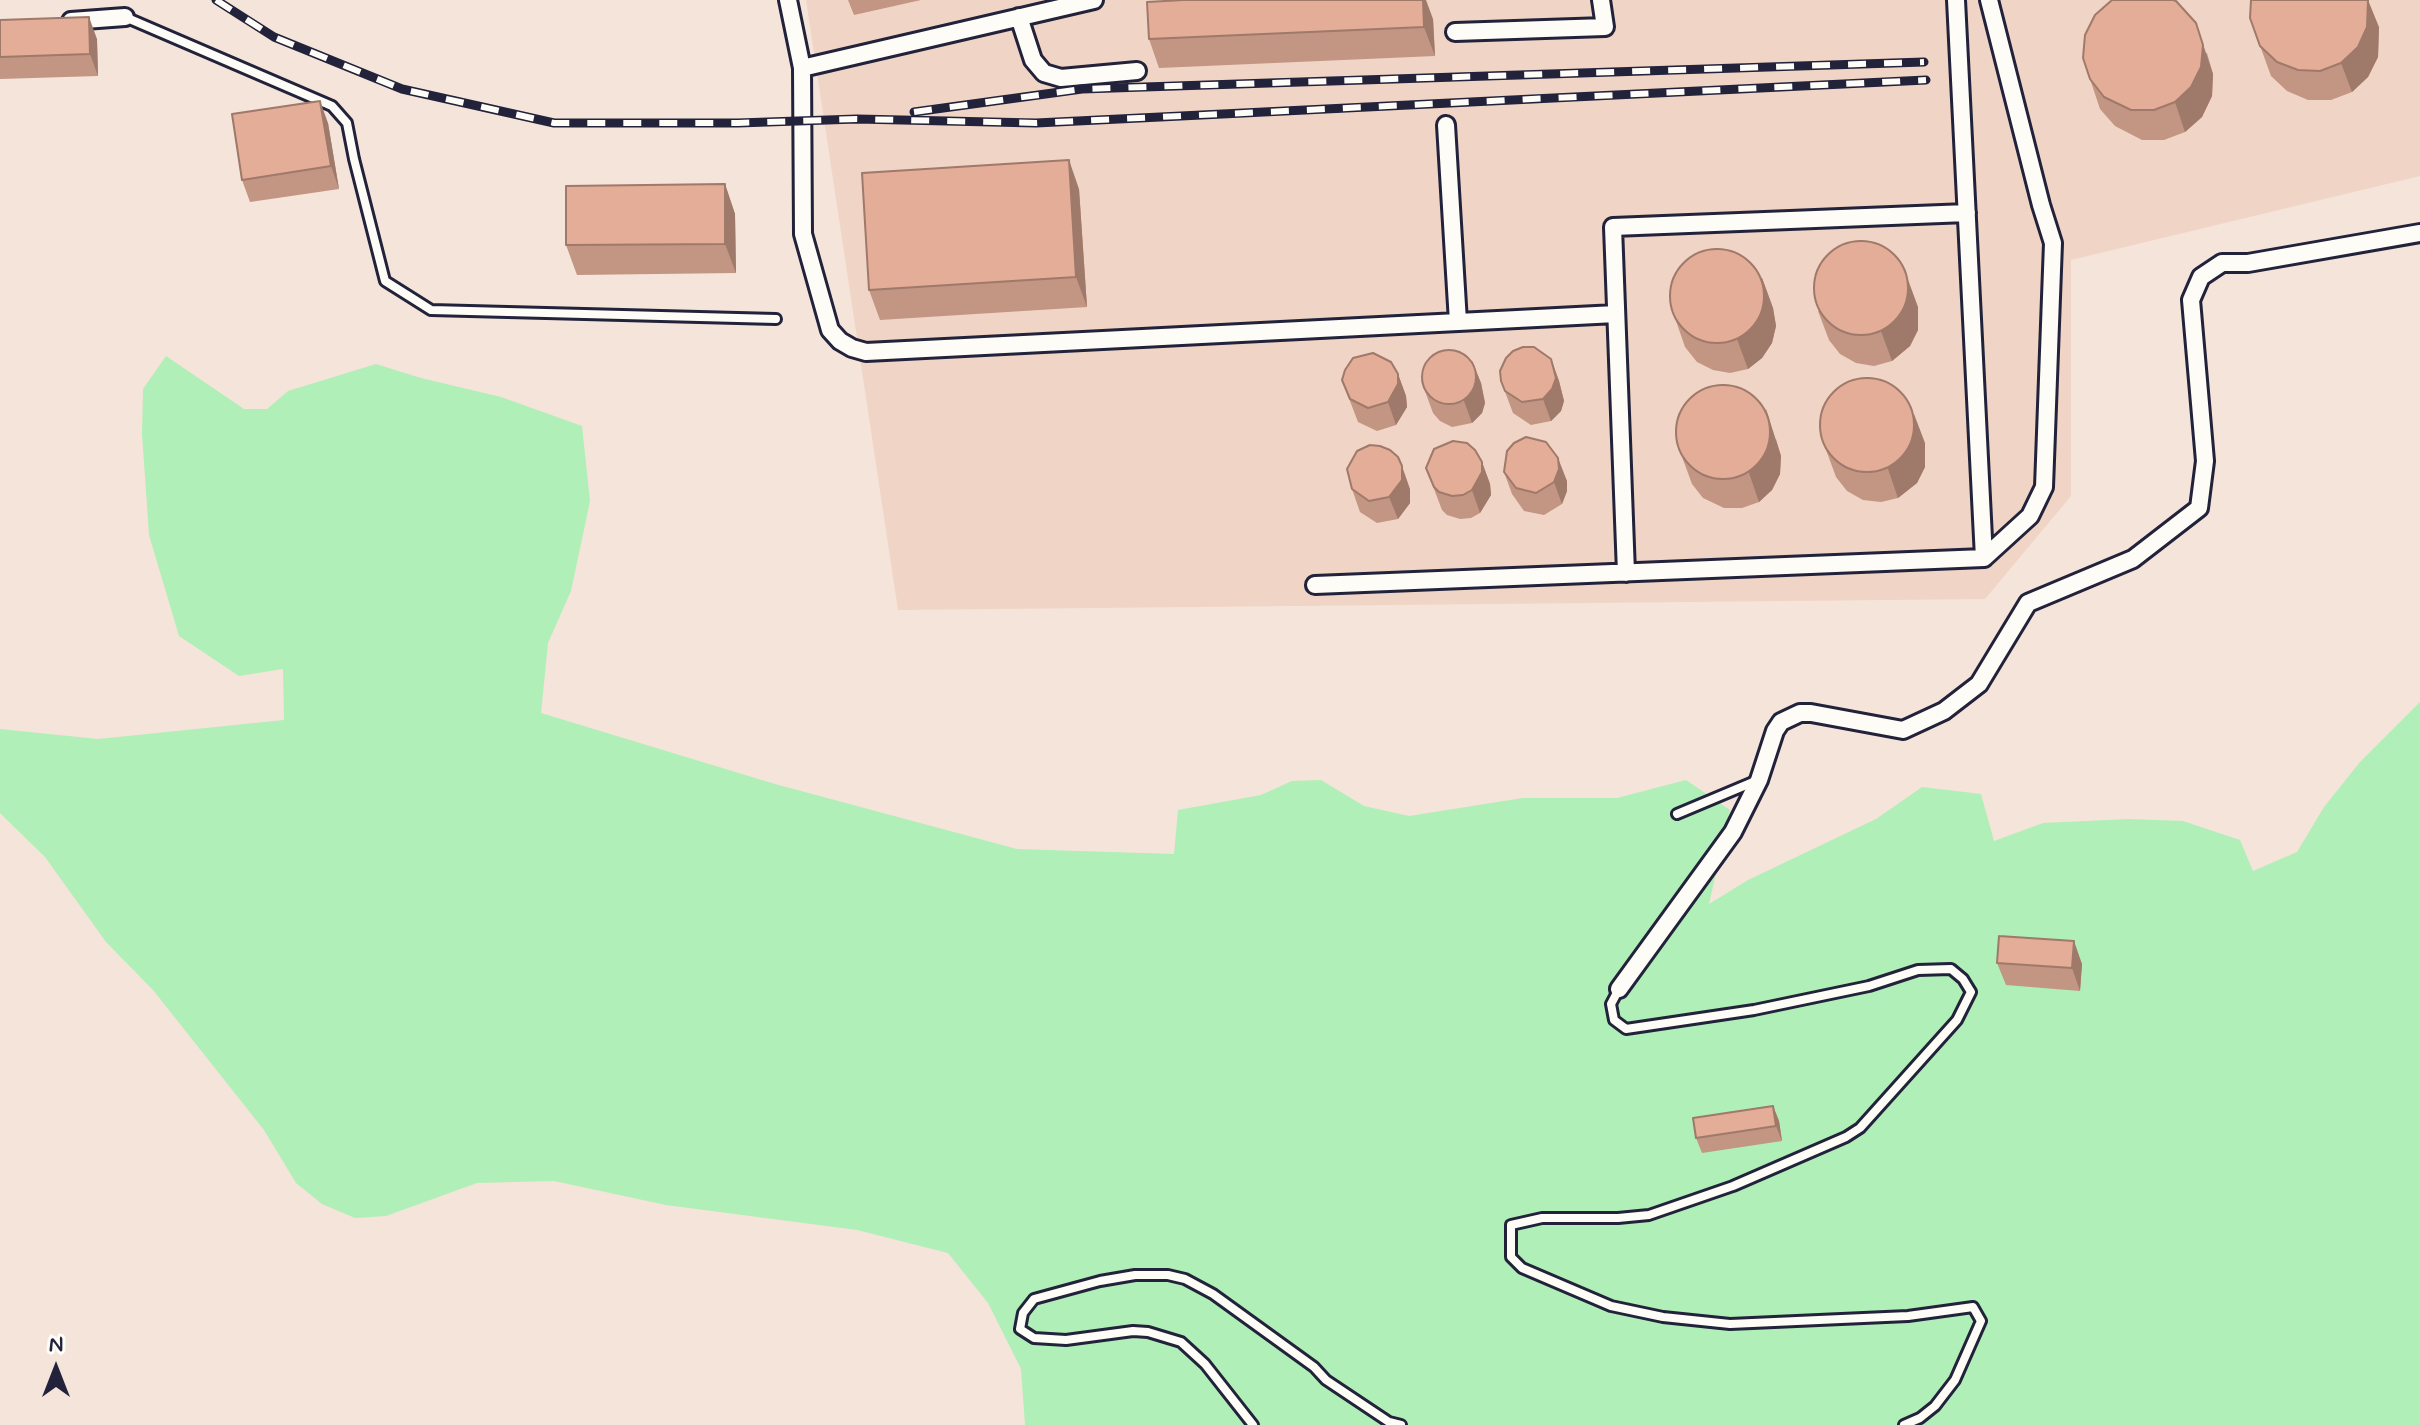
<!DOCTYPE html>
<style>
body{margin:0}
#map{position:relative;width:2420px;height:1425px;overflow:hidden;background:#f5e4da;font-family:Mynerve,sans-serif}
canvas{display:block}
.north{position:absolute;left:16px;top:1329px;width:80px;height:80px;-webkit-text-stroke:6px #fdfcf7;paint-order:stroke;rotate:0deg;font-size:22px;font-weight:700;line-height:32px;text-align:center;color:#22223b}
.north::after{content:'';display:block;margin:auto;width:28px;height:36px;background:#22223b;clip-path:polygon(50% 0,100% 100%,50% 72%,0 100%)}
</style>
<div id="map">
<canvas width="2420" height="1425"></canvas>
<div class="north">N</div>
</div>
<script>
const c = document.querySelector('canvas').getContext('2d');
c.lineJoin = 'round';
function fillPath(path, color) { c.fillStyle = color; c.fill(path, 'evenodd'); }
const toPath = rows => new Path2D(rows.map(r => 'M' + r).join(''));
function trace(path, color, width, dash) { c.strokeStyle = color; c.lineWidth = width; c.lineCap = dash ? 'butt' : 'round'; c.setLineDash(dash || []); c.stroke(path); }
fillPath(toPath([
 [806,0,2420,0,2420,176,2071,260,2071,496,1985,599,898,610]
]), '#f0d4c6');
fillPath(toPath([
 [166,356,244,409,267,409,288,391,376,364,421,378,501,397,582,426,590,501,571,591,548,643,541,713,775,784,1017,849,1174,854,1178,810,1261,795,1292,781,1321,780,1364,806,1409,816,1523,798,1617,798,1686,780,1730,810,1709,904,1748,880,1876,819,1922,787,1981,794,1994,841,2043,823,2129,819,2183,821,2240,840,2253,871,2297,852,2324,807,2360,762,2420,702,2420,1425,1025,1425,1021,1369,988,1303,948,1253,857,1230,666,1205,554,1181,477,1183,386,1216,355,1218,322,1204,296,1183,264,1130,153,990,106,942,45,857,0,813,0,729,98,739,284,720,283,669,239,676,179,636,149,535,142,434,143,389]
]), '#b0efb7');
const service = toPath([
 [125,17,332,106,347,123,354,159,385,281,431,310,776,319],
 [1677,814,1758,780],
 [1619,989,1611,1004,1614,1020,1626,1029,1754,1010,1869,986,1918,970,1951,969,1963,979,1971,992,1957,1020,1860,1128,1846,1137,1733,1186,1649,1215,1618,1218,1542,1218,1511,1225,1511,1257,1522,1268,1611,1306,1663,1317,1730,1324,1908,1316,1973,1307,1981,1321,1955,1380,1935,1406,1920,1418,1904,1425],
 [1253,1425,1205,1364,1181,1342,1148,1332,1133,1331,1066,1340,1034,1338,1020,1329,1023,1313,1034,1299,1100,1281,1135,1275,1168,1275,1185,1279,1213,1294,1314,1367,1326,1380,1389,1422,1401,1425]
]);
const minor = toPath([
 [788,0,802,68,803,234,830,330,840,341,852,348,866,352,1616,314],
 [1956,0,1984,558,2030,516,2044,487,2053,243,2041,205,1989,0],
 [1019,17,1033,60,1044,73,1061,78,1137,71],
 [71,21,125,17],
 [1455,32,1605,27,1601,0],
 [802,68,1094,0],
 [1446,125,1458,322],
 [1626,573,1613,227,1967,213],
 [1315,585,1984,558],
 [1619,989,1733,832,1759,780,1775,731,1781,722,1800,713,1811,713,1903,730,1944,711,1979,684,2028,603,2133,559,2199,508,2205,461,2191,300,2201,277,2222,263,2248,263,2420,233]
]);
trace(service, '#22223b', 14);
trace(minor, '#22223b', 22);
trace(service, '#fdfcf7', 8);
trace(minor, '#fdfcf7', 16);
const rail = toPath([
 [216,0,274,37,402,89,554,123,738,123,857,119,1036,123,1926,80],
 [914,112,1082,89,1924,62]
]);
trace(rail, '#22223b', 9);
trace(rail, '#fdfcf7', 6, [18]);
fillPath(toPath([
 [848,0,921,0,854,15],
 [2250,18,2379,27,2378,57,2368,77,2352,92,2331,100,2308,100,2287,91,2271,76],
 [1433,19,1435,56,1159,68,1149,39],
 [0,20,97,39,98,76,0,79],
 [2207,53,2213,74,2212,96,2202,117,2185,132,2164,140,2142,140,2115,126,2100,109,2090,79],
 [328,123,339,189,250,202,242,180],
 [725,184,735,214,736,273,577,275,566,245],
 [1079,189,1087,307,880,320,869,290],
 [1762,278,1773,308,1776,326,1772,343,1762,358,1748,369,1730,373,1713,370,1697,362,1685,347,1675,318],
 [1918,307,1918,330,1910,346,1892,361,1874,366,1856,363,1840,354,1829,340,1818,311],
 [1551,359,1559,381,1564,401,1561,411,1551,421,1531,425,1513,413,1501,381],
 [1472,361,1481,383,1485,403,1482,413,1472,423,1452,427,1440,421,1433,413,1421,380],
 [1398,374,1406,396,1407,407,1396,425,1377,431,1358,422,1342,380],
 [1776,439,1781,456,1780,474,1772,490,1759,502,1742,508,1724,508,1703,498,1692,484,1681,454],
 [1925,443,1925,467,1917,483,1898,498,1881,502,1863,500,1847,491,1836,477,1825,447],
 [1482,462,1490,484,1491,495,1480,513,1471,518,1460,519,1447,515,1442,510,1426,468],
 [1504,472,1567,481,1567,491,1562,504,1544,515,1524,511,1512,494],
 [1352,489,1410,489,1410,503,1398,519,1377,523,1360,512],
 [1997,963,2082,964,2080,991,2006,985],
 [1773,1106,1779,1121,1782,1141,1702,1153,1696,1138]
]), '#c39583');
fillPath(toPath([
 [1423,0,1426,0,1433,19,1435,56,1424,27],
 [2368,0,2379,27,2378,57,2368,77,2352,92,2341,63],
 [89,17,97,39,98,76,90,54],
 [2196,23,2213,74,2212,96,2202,117,2185,132,2175,102],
 [320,101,328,123,339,189,331,166],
 [1069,160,1079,189,1087,307,1076,277],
 [725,184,735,214,736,273,725,244],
 [1907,277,1918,307,1918,330,1910,346,1892,361,1881,331],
 [1762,278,1773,308,1776,326,1772,343,1762,358,1748,369,1737,339],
 [1551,359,1559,381,1564,401,1561,411,1551,421,1543,399],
 [1472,361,1481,383,1485,403,1482,413,1472,423,1464,401],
 [1398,374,1406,396,1407,407,1396,425,1388,402],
 [1766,409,1781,456,1780,474,1772,490,1759,502,1749,473],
 [1914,414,1925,443,1925,467,1917,483,1898,498,1888,469],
 [1558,458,1567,481,1567,491,1562,504,1554,482],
 [1482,462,1490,484,1491,495,1480,513,1472,490],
 [1402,466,1410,489,1410,503,1398,519,1389,497],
 [2074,941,2082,964,2080,991,2072,968],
 [1773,1106,1779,1121,1782,1141,1776,1126]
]), '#9f796a');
const building = toPath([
 [1183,0,1423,0,1424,27,1149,39,1147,2,1183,0],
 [2112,0,2173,0,2176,1,2196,23,2203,45,2201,67,2191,87,2175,102,2154,110,2131,110,2104,97,2090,79,2083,58,2085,35,2095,15,2112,0],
 [2251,0,2368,0,2367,27,2358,47,2341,63,2320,71,2298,70,2277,62,2260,46,2250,18,2251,0],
 [89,17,90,54,0,57,0,20,89,17],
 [320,101,331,166,242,180,232,114,320,101],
 [1069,160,1076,277,869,290,862,173,1069,160],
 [725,184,725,244,566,245,566,186,725,184],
 '1814 288a47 47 0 1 1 94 0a47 47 0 1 1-94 0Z',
 '1670 296a47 47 0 1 1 94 0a47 47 0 1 1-94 0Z',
 [1523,347,1534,347,1551,359,1556,378,1552,389,1543,399,1522,402,1505,391,1501,381,1500,371,1506,358,1513,351,1523,347],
 '1422 377a27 27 0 1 1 54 0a27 27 0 1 1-54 0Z',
 [1373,353,1391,362,1398,374,1398,384,1388,402,1368,408,1350,399,1342,380,1345,370,1353,358,1373,353],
 '1820 425a47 47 0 1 1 94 0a47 47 0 1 1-94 0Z',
 '1676 432a47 47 0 1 1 94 0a47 47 0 1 1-94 0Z',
 [1526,437,1546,442,1558,458,1559,469,1554,482,1536,493,1516,488,1504,472,1507,451,1514,443,1526,437],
 [1453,441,1467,443,1475,450,1482,462,1482,472,1472,490,1463,495,1452,496,1439,492,1434,487,1426,468,1434,449,1453,441],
 [1370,445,1380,446,1390,450,1398,457,1402,466,1402,480,1389,497,1369,501,1352,489,1347,469,1357,451,1370,445],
 [1999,936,2074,941,2072,968,1997,963,1999,936],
 [1773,1106,1776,1126,1696,1138,1693,1118,1773,1106]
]);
fillPath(building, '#e3ad98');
trace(building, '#9f796a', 2);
</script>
